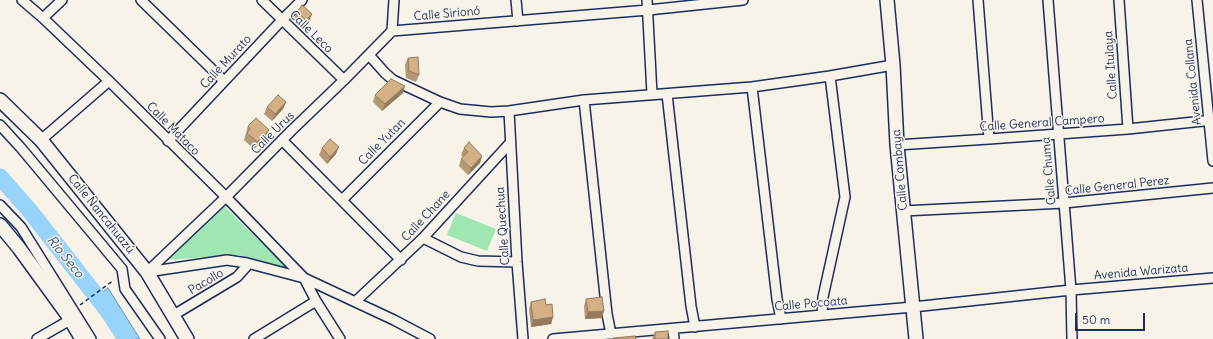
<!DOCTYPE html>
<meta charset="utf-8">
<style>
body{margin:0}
#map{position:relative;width:1213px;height:339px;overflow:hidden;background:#f7f3e8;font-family:Delius,sans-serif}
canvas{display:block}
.scale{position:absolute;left:1075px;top:313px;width:70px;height:18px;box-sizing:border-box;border:2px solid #1b2f5e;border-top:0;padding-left:5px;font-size:12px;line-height:14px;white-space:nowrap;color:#1b2f5e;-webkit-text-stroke:3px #f7f3e8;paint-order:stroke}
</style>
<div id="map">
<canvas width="1213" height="339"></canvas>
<div class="scale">50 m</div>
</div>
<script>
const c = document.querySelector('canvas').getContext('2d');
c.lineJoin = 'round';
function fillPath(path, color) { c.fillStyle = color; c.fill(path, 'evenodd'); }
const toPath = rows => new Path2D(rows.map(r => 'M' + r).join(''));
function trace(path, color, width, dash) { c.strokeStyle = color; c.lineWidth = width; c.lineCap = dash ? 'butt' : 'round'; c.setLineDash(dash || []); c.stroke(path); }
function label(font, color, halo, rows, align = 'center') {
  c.font = font + ' Delius,sans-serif'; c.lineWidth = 3; c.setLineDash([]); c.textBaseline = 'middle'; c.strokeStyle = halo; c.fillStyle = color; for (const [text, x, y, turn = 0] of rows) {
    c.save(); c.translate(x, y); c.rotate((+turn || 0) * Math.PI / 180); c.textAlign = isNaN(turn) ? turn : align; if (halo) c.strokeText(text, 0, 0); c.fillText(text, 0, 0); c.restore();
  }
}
fillPath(toPath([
 [223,205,287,268,239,255,165,260],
 [456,213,496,229,487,251,447,235]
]), '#9fe6b3');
const water = toPath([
 [108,288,140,339,117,339,92,300,108,288]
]);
fillPath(water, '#98d3f9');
trace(water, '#6691bb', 1);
trace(toPath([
 [0,177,30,211,108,311,127,339]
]), '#98d3f9', 17);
const street = toPath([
 [22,0,43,18,109,81,226,197,304,278,316,301,340,339],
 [141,0,224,81],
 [262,0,344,80],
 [516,0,518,21],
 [647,0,652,94],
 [978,0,989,139],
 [1048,0,1071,290,1072,339],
 [1119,0,1128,129],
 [1197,0,1213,161],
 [43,18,62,0],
 [392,31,648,10,743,0],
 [369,55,385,73,393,80,440,102,460,109,491,112,509,111,584,100,752,87,830,76,893,65],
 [752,87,777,299,781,319],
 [667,94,691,306,695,327],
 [584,100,607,314,611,334],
 [509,111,517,262,523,339],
 [0,125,21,148,122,269,125,289,160,339],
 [41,140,109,81],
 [282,140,401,260],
 [168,141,282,20,302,0],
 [897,145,989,139,1128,129,1213,120],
 [342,200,440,102],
 [0,205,21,227,91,339],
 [903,211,1064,203,1213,188],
 [423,238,461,257,478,261,517,262],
 [147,272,226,197,291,131,344,80,392,31,394,0],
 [147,272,227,260,247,263,304,278,394,320,430,339],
 [356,301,423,238,510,143],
 [822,315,823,297,845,197,830,76],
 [172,316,237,277,246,267,247,263],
 [673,329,674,339],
 [37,339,70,320],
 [254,339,316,301],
 [553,339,913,307,1071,290,1213,278]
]);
const secondary = toPath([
 [887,0,893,65,897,145,916,339],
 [0,100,41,140,147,272,187,339],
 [0,225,19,248,67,314,82,339]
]);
trace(street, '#1b2f5e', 12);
trace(secondary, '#1b2f5e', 16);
trace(toPath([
 [80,305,114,280]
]), '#1b2f5e', 1.5, [4, 3]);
trace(street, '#f7f3e8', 9);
trace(secondary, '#f7f3e8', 13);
fillPath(toPath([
 [297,12,312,14,309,21,304,27,294,19],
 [408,58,419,75,416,82,406,78,405,65],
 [403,93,382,111,373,102,375,95],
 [286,102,283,109,272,121,264,114,267,107],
 [248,126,266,137,254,149,244,140],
 [322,148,336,154,327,164,319,155],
 [464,148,482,156,480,163,468,175,459,166,461,159,463,157,461,155],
 [586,299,602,318,585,319,584,306],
 [531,302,553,317,551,324,531,327,529,309],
 [655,332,668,339,652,339]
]), '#b69773');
fillPath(toPath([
 [312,14,309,21,304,27,306,20],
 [405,86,403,93,382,111,385,104],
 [286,102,283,109,272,121,275,114],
 [269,130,266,137,254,149,257,142],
 [339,147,336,154,327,164,330,157],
 [482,156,480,163,468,175,471,168],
 [604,311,602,318,585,319,588,312],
 [553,317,551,324,531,327,533,320]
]), '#947b5e');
const building = toPath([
 [302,5,312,14,306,20,297,12,302,5],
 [418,57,419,75,409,71,408,58,418,57],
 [391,79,405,86,385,104,375,95,391,79],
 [278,95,286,102,275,114,267,107,278,95],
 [256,118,269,130,257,142,247,133,250,129,248,126,256,118],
 [330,139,339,147,330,157,322,148,330,139],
 [469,142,482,156,471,168,461,159,468,152,464,148,469,142],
 [602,297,604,311,588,312,586,299,602,297],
 [545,299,546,305,552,304,553,317,533,320,531,302,545,299],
 [668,331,668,339,655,339,655,332,668,331],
 [635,336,636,339,613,339,613,338,635,336]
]);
fillPath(building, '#d4b086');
trace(building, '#947b5e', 1);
label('12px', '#1b2f5e', '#f7f3e8', [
 ["Calle Sirionó",447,14,-5],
 ["Calle Leco",311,32,44],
 ["Calle Murato",226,62,-47],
 ["Calle Itulaya",1111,65,-94],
 ["Avenida Collana",1193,82,-96],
 ["Calle General Campero",1042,123,-4],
 ["Calle Mataco",173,129,45],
 ["Calle Urus",273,133,-45],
 ["Calle Yutan",382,142,-45],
 ["Calle Combaya",900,170,-95],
 ["Calle Chuma",1049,171,-95],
 ["Calle General Perez",1117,186,-6],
 ["Calle Ñancahuazú",101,214,51],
 ["Calle Chane",426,216,-47],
 ["Calle Quechua",503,226,-94],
 ["Avenida Warizata",1141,272,-5],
 ["Pacollo",206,282,-31],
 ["Calle Pocoata",811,304,-5]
]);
label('italic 13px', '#34507d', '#f7f3e8', [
 ["Río Seco",65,257,51]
]);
</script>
